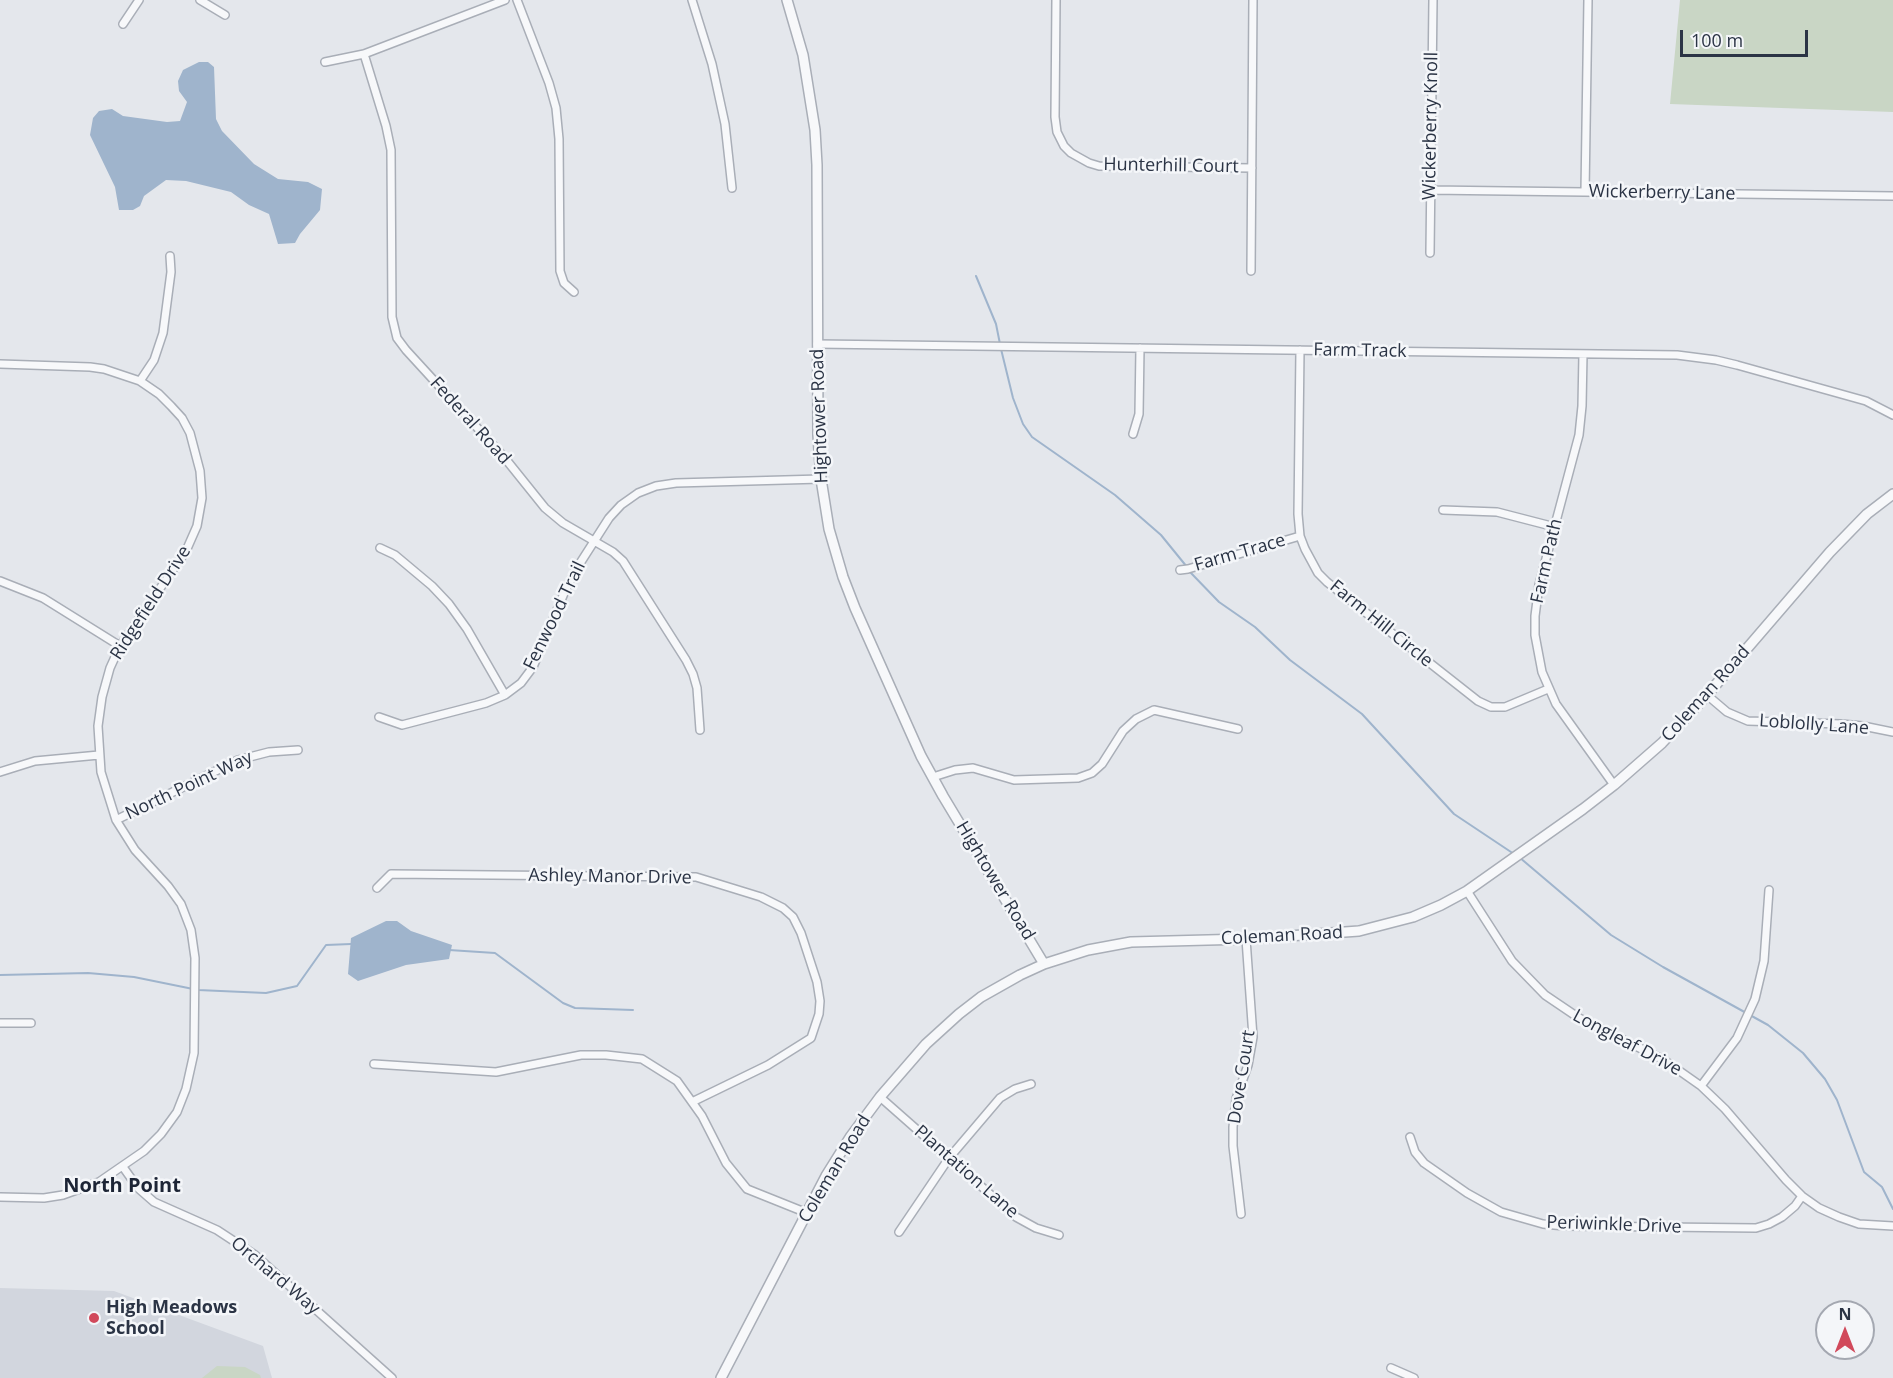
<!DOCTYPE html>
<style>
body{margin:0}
#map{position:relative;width:1893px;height:1378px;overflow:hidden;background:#e4e7ec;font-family:"Open Sans",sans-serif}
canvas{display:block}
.north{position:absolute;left:1815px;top:1300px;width:60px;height:60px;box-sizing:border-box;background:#f4f6f9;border:2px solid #a4a8b1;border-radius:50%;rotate:0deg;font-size:16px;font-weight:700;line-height:24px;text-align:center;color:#2b3445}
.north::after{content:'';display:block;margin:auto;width:21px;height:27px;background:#d1495b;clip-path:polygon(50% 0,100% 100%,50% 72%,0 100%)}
.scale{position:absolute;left:1680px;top:30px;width:128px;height:27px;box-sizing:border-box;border:3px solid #2b3445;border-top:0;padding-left:8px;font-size:18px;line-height:21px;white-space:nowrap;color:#2b3445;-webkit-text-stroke:4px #f4f6f9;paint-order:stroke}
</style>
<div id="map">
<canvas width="1893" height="1378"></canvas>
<div class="north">N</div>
<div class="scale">100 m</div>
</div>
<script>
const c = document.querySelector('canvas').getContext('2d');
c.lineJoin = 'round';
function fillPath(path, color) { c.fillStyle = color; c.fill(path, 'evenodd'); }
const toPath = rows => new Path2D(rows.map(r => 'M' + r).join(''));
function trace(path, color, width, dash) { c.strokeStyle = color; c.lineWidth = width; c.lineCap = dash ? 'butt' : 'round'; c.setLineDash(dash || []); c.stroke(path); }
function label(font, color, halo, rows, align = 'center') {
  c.font = font + ' "Open Sans",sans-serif'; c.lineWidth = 5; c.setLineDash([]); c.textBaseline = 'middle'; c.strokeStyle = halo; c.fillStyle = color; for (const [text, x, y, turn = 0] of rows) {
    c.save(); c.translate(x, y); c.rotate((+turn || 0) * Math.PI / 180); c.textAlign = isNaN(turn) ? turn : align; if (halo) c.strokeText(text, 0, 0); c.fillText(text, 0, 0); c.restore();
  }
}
fillPath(toPath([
 [0,1288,114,1291,263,1346,272,1378,0,1378]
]), '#d2d6de');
fillPath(toPath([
 [1680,0,1893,0,1893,112,1670,104],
 [217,1366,245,1367,260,1375,261,1378,202,1378]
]), '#c9d6c5');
fillPath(toPath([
 [199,62,208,62,214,67,216,119,222,131,254,164,278,179,308,182,322,189,320,210,300,234,295,243,278,244,269,214,249,205,231,192,186,181,166,180,144,196,140,206,133,210,119,210,115,187,90,135,93,118,99,111,112,109,123,116,167,122,180,121,187,102,179,91,178,81,183,70],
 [386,921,397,921,411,931,452,945,449,959,406,965,358,981,348,974,351,938]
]), '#9fb4cc');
trace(toPath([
 [976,276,996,324,1000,344],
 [1001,349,1013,398,1023,424,1032,437,1115,495,1161,535,1187,567],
 [1190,572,1219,602,1255,627,1290,660,1362,714,1454,814,1514,854],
 [1519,857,1611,935,1663,967,1768,1025,1803,1053,1825,1079,1837,1100,1864,1172,1882,1187,1893,1209],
 [449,950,495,953,563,1003,575,1008,633,1010],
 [0,975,88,973,134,977,198,990,266,993,297,986,326,945,351,944]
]), '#9fb4cc', 2);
const minor = toPath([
 [200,0,225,15],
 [517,0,549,83,556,108,559,139,560,271,564,283,574,292],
 [692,0,712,64,725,124,732,188],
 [1056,0,1055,117,1057,132,1064,146,1071,153,1089,163,1099,166,1252,168],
 [123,24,139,0],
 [364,54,386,126,391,150,392,317,397,338,406,350,504,457,545,508,563,523,613,552,623,561,686,660,693,674,697,688,700,730],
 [325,62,364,54,505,0],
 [1430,190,1893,196],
 [1585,192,1588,0],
 [1430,253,1433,0],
 [1251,271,1253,0],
 [817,344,1677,355,1716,360,1737,365,1866,401,1893,415],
 [1300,350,1298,514,1300,536,1305,549,1318,573,1327,582,1478,701,1491,707,1505,707,1548,689],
 [1583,354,1582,406,1579,435,1539,585,1535,616,1535,635,1542,672,1556,704,1614,785],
 [0,364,90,367,104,369,140,381,159,394,171,406,182,418,190,433,200,471,202,498,197,526,186,551,120,646,110,668,102,697,98,726,101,772,116,820,135,850,168,886,181,904,191,930,195,958,194,1053,186,1089,177,1112,161,1134,144,1151,99,1182,63,1195,44,1198,0,1197],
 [140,381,154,360,163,333,171,272,170,256],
 [1133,434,1139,414,1140,348],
 [1443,510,1497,512,1555,527],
 [380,548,395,555,432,586,449,604,467,629,505,695],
 [1180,570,1188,569,1300,536],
 [0,581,43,598,120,646],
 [1707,695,1727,712,1748,721,1841,724,1863,726,1893,732],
 [379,717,402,725,486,703,505,695,521,683,533,667,565,591,577,568,609,518,621,505,638,493,656,486,676,483,821,479],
 [0,772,35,761,99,755],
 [933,777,955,770,973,768,1014,780,1078,778,1092,773,1102,764,1123,731,1136,719,1154,710,1238,729],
 [116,820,238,760,269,752,298,750],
 [377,888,391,874,696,877,761,897,783,908,793,917,801,933,817,982,820,1001,819,1014,811,1038,768,1065,692,1102],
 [1467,891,1512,961,1545,995,1579,1018,1664,1060,1701,1086,1725,1109,1786,1180,1802,1196,1819,1208,1839,1217,1859,1224,1893,1226],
 [0,1023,31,1023],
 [374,1064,496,1072,581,1055,606,1055,642,1059,677,1081,702,1116,726,1163,747,1189,807,1213],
 [1701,1086,1737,1038,1755,999,1764,961,1769,890],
 [880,1097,1016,1217,1036,1228,1059,1235],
 [1410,1137,1415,1152,1424,1163,1467,1193,1501,1212,1543,1224,1565,1226,1756,1228,1769,1224,1782,1217,1795,1206,1802,1196],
 [123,1167,138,1188,154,1202,217,1230,255,1255,392,1378],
 [1241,1214,1233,1146,1233,1127,1236,1099,1248,1065,1253,1037,1246,939],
 [899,1232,949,1158,1000,1098,1015,1089,1031,1084],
 [1391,1368,1414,1378]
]);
const tertiary = toPath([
 [787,0,803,55,815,130,817,165,818,435,821,479,829,529,843,577,855,608,921,756,943,796,1044,964],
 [721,1378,826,1176,851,1136,880,1097,926,1044,959,1014,981,997,1020,975,1044,964,1088,950,1131,942,1246,939,1359,931,1413,917,1441,905,1467,891,1583,809,1614,785,1662,743,1707,695,1830,552,1867,514,1893,494]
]);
trace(minor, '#a9aeb7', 10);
trace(tertiary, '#a9aeb7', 12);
trace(minor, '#f7f8fa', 7);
trace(tertiary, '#f7f8fa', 9);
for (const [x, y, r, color] of [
 [94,1318,6,"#d1495b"]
]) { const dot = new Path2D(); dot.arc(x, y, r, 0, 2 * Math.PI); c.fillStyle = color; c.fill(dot); trace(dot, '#f4f6f9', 2); }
label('18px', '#2b3445', '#f4f6f9', [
 ["Wickerberry Knoll",1431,126,-89],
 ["Hunterhill Court",1171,166,1],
 ["Wickerberry Lane",1662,193,1],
 ["Farm Track",1360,351,1],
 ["Hightower Road",820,416,-92],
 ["Federal Road",470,421,48],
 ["Farm Trace",1240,553,-16],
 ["Farm Path",1547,561,-77],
 ["Ridgefield Drive",151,603,-57],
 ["Fenwood Trail",555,616,-64],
 ["Farm Hill Circle",1381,624,39],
 ["Coleman Road",1706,694,-48],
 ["Loblolly Lane",1814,725,4],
 ["North Point Way",189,786,-25],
 ["Ashley Manor Drive",610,877,1],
 ["Hightower Road",995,881,59],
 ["Coleman Road",1282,936,-3],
 ["Longleaf Drive",1627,1043,28],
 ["Dove Court",1242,1077,-81],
 ["Coleman Road",835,1169,-59],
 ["Plantation Lane",966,1172,41],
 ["Periwinkle Drive",1614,1225,2],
 ["Orchard Way",275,1276,40]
]);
label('bold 18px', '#2b3445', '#f4f6f9', [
 ["High Meadows",106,1308],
 ["School",106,1329]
], 'left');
label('bold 20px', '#1d2536', '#f4f6f9', [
 ["North Point",122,1186]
]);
</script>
